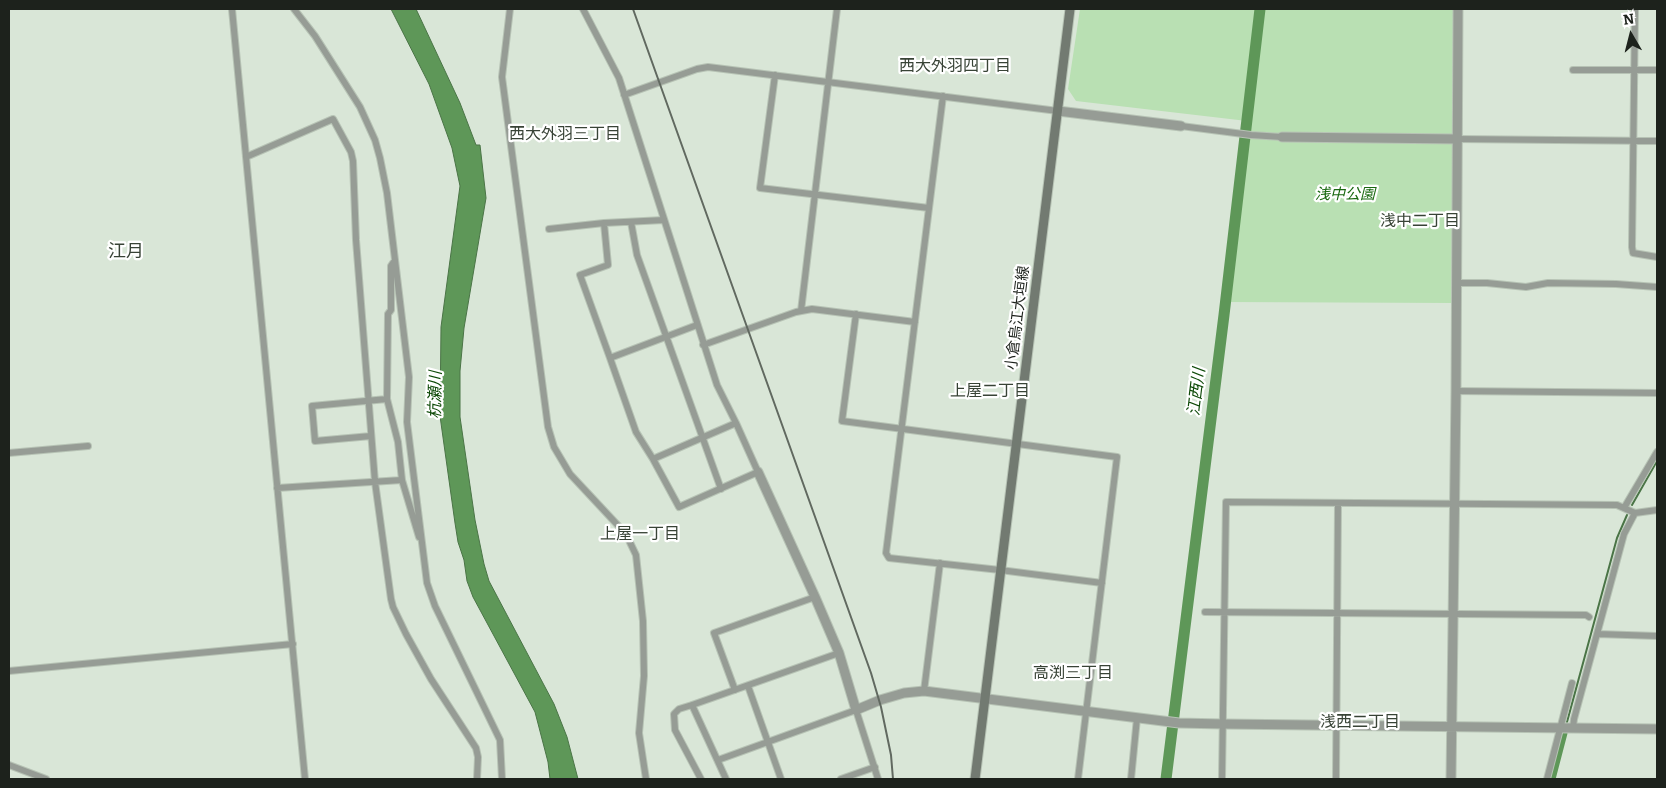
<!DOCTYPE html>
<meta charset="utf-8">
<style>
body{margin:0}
#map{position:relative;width:1666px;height:788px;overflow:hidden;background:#d9e6d7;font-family:Bitter,serif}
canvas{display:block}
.frame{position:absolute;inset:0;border:10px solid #1d221c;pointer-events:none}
.north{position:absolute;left:1606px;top:10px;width:50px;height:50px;-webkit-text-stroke:4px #fff;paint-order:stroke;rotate:352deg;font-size:14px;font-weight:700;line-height:20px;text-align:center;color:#1d221c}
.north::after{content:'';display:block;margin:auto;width:18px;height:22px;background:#1d221c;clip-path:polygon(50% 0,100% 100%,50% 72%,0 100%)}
</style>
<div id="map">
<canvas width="1666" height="788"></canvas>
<div class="frame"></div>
<div class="north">N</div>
</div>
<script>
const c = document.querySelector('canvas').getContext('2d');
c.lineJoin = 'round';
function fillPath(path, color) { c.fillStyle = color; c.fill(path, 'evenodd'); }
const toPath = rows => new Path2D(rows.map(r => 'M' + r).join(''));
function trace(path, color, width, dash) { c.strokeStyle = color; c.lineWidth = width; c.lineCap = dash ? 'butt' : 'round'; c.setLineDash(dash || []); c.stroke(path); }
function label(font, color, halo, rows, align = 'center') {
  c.font = font + ' Bitter,"Noto Sans JP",serif'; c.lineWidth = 4.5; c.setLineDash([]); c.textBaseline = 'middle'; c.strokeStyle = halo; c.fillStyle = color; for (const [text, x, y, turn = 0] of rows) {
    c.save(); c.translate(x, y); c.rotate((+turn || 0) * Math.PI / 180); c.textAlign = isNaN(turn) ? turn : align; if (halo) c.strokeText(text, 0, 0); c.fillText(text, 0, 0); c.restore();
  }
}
fillPath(toPath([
 [1080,9,1453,9,1452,303,1225,302,1247,121,1076,101,1068,89]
]), '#b9e0b3');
const water = toPath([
 [391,9,416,9,460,103,476,145,480,145,486,198,464,328,460,371,460,417,475,520,484,564,489,581,554,704,567,737,578,779,550,779,548,762,535,712,473,597,467,581,464,560,458,542,455,523,440,416,441,327,460,186,452,148,429,84,391,9]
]);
fillPath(water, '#5e9758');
trace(water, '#4a7446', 1);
trace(toPath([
 [1632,505,1657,461],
 [1567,722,1617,538,1627,515]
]), '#4a7446', 2);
trace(toPath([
 [1552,779,1564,733]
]), '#5e9758', 7);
trace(toPath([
 [1166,779,1224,315,1260,9]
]), '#5e9758', 11);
const minor = toPath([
 [232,9,305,779],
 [294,9,315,36,360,107,375,140,380,158,387,193,409,377,407,422,427,583,435,606,500,740,502,779],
 [510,9,502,77,548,427,554,447,570,474,626,534,636,555,643,621,644,676,639,733,646,779],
 [583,9,619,78,717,385,736,423,758,472,679,507,653,459,736,423],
 [1635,9,1632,247,1633,253,1657,257],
 [1573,70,1657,70],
 [775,75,760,188,929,208],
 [624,95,697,69,708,67,1058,111],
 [943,96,886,553,889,558,1000,570,1102,583],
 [1181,126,1251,135,1282,137],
 [1457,139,1657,141],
 [246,157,333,119,351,152,353,161,356,240,375,482,391,599,393,607,406,634,431,679,476,748,478,757,477,779],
 [631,222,637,255,721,489],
 [604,223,608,265,580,275,610,358,697,325],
 [549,229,604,223,664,220],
 [393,263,391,266,391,310,388,314,387,399,398,442,402,480,419,537],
 [1456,283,1487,283,1526,287,1548,283,1616,284,1657,287],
 [801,311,837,9],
 [856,314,842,421,1117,457,1078,779],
 [703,345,796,312,812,309,915,322],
 [610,358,636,432,653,459],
 [1456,391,1657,393],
 [371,436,315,441,312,406,387,399],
 [9,453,88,446],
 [277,488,402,480],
 [1624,508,1657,452],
 [1205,612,1586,615,1589,617],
 [1597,634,1657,636],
 [9,671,293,644],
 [748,686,781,779],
 [735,690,714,633,815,597],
 [924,691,940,563],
 [692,705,679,709,674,714,675,730,701,779],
 [1573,728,1574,719,1624,534,1635,513,1657,510],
 [718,760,856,710,878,779],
 [9,765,46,779],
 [726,779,692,705,839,653],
 [841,779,875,767],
 [1131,779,1137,718],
 [1222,779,1226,502,1617,505,1635,513],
 [1336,779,1338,503],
 [1547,779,1572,683]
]);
const tertiary = toPath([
 [1058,111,1181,126],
 [1282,137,1457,139],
 [758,472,815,597,839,653,856,710,880,700,904,693,924,691,1179,723,1223,724,1657,729],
 [1451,779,1456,391,1458,9]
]);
const secondary = toPath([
 [975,779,1070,9]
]);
trace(minor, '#b7c3b5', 8);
trace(tertiary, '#b7c3b5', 11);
trace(secondary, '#b7c3b5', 11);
trace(minor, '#969c95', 6);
trace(tertiary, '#969c95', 9);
trace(secondary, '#727a71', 9);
trace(toPath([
 [633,9,871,673,881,707,891,755,893,779]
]), '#616960', 2);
label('italic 15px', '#196810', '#fff', [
 ["浅中公園",1345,195]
]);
label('15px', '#1d221c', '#fff', [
 ["小倉烏江大垣線",1018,318,-83]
]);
label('16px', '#384336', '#fff', [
 ["西大外羽四丁目",955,67],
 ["西大外羽三丁目",565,135],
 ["浅中二丁目",1420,222],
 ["上屋二丁目",990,392],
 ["上屋一丁目",640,535],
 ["高渕三丁目",1073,674],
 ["浅西二丁目",1360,723]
]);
label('italic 16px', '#0d4907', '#fff', [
 ["江西川",1197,392,-83],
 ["杭瀬川",436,395,-89]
]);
label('18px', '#384336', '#fff', [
 ["江月",126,252]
]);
</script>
